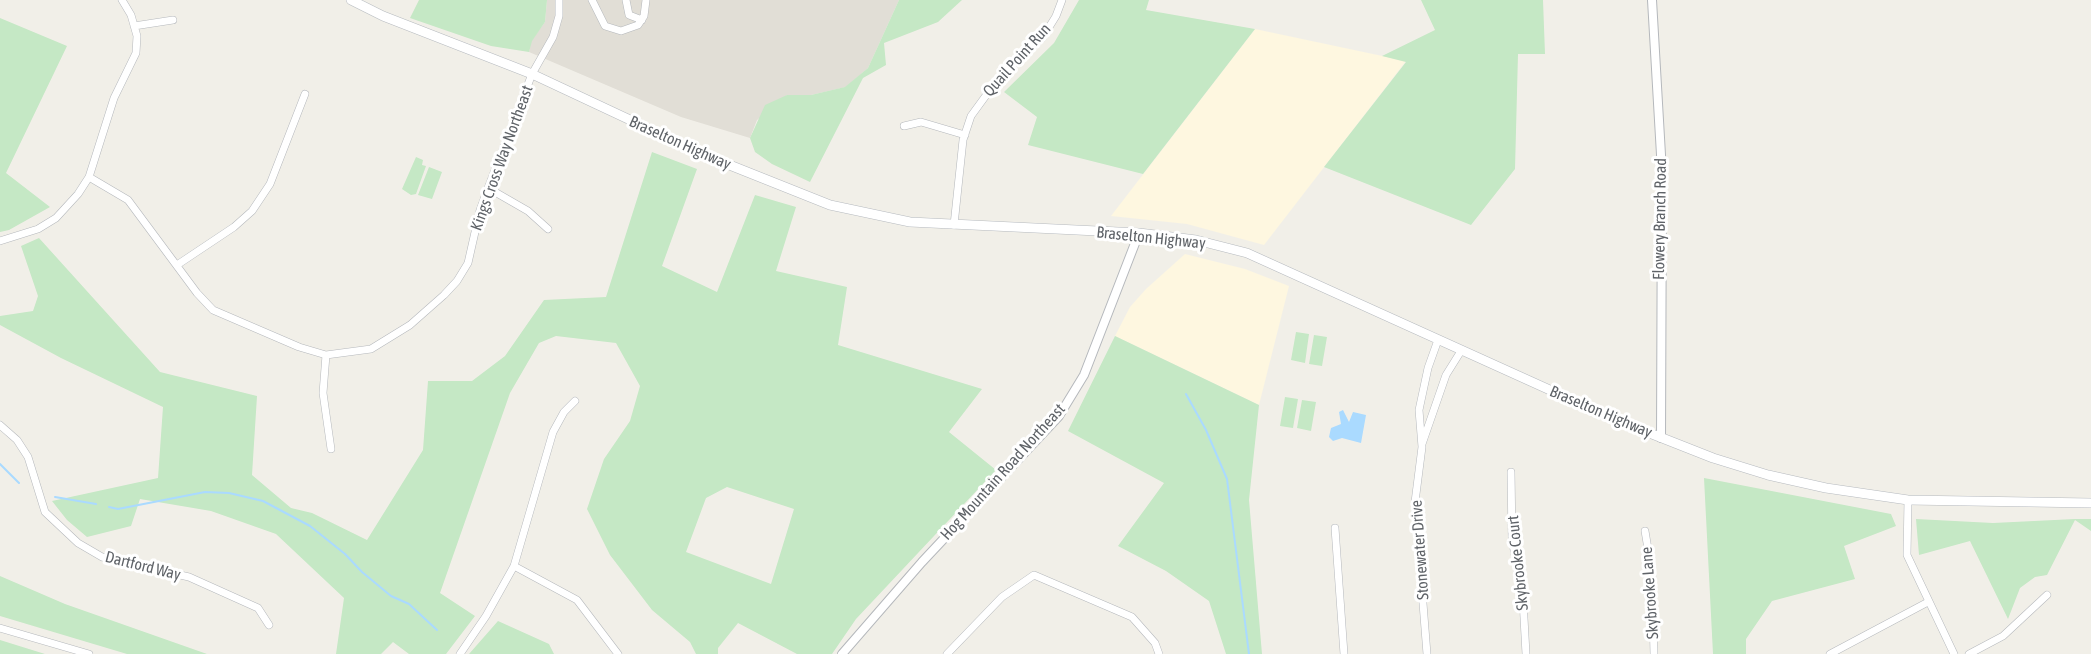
<!DOCTYPE html>
<style>
body{margin:0}
canvas{display:block;background:#f1efe8}
</style>
<canvas width="2091" height="654"></canvas>
<script>
const c = document.querySelector('canvas').getContext('2d');
c.lineJoin = 'round';
function fillPath(path, color) { c.fillStyle = color; c.fill(path, 'evenodd'); }
const toPath = rows => new Path2D(rows.map(r => 'M' + r).join(''));
function trace(path, color, width, dash) { c.strokeStyle = color; c.lineWidth = width; c.lineCap = dash ? 'butt' : 'round'; c.setLineDash(dash || []); c.stroke(path); }
function label(font, color, halo, rows, align = 'center') {
  c.font = font + ' "Asap Condensed",sans-serif'; c.lineWidth = 6; c.setLineDash([]); c.textBaseline = 'middle'; c.strokeStyle = halo; c.fillStyle = color; for (const [text, x, y, turn = 0] of rows) {
    c.save(); c.translate(x, y); c.rotate((+turn || 0) * Math.PI / 180); c.textAlign = isNaN(turn) ? turn : align; if (halo) c.strokeText(text, 0, 0); c.fillText(text, 0, 0); c.restore();
  }
}
fillPath(toPath([
 [1255,29,1406,61,1264,245,1187,224,1111,216],
 [1185,254,1245,269,1289,286,1259,405,1115,336,1130,307,1146,289]
]), '#fef7e0');
fillPath(toPath([
 [547,0,899,0,868,68,846,87,811,95,787,95,757,120,750,138,681,117,529,52,531,41,545,22]
]), '#e1ded6');
fillPath(toPath([
 [419,0,547,0,545,22,532,41,529,52,491,46,410,18],
 [899,0,962,0,938,22,884,43,886,65,863,78,810,182,772,164,755,152,750,138,765,105,787,95,811,95,845,87,868,68],
 [1079,0,1149,0,1146,10,1255,29,1143,174,1028,145,1037,117,1004,92,1054,43],
 [1421,0,1543,0,1545,54,1518,54,1515,169,1471,225,1324,167,1406,62,1382,56,1435,30],
 [0,18,67,46,6,173,50,207,9,230,0,232],
 [652,152,697,169,662,266,717,292,755,195,796,207,776,271,847,287,838,345,982,389,949,432,996,470,856,619,832,654,797,654,738,623,718,648,718,654,696,654,690,642,652,610,610,555,587,509,604,459,630,421,640,386,616,343,556,336,539,343,510,393,440,593,475,616,446,654,409,654,393,642,381,654,336,654,344,598,276,534,211,511,140,499,131,526,87,537,67,520,52,501,158,478,163,407,61,358,0,325,0,316,33,311,38,296,21,246,39,238,160,372,257,396,252,475,291,508,312,513,367,540,423,450,428,381,472,381,505,356,544,300,606,297],
 [727,487,794,509,771,584,686,552,706,498],
 [416,157,423,160,422,165,426,166,416,194,411,195,402,189],
 [429,167,442,172,432,199,418,195],
 [1296,332,1309,334,1305,363,1291,360],
 [1314,335,1327,337,1322,366,1309,364],
 [1115,336,1259,405,1249,500,1262,654,1226,654,1209,601,1166,571,1118,546,1164,483,1068,431],
 [1285,397,1298,399,1293,428,1280,426],
 [1302,400,1316,402,1311,431,1297,428],
 [1704,478,1891,514,1896,526,1844,546,1855,579,1772,601,1746,639,1746,654,1713,654],
 [1916,519,1993,523,2075,519,2091,519,2091,531,2075,520,2047,575,2035,577,2020,588,2008,619,1970,541,1919,555],
 [0,576,65,604,207,654,127,654,0,616],
 [498,621,549,644,554,654,469,654],
 [0,640,45,654,0,654]
]), '#c5e8c5');
fillPath(toPath([
 [1343,410,1349,422,1353,412,1366,415,1361,443,1342,438,1333,441,1329,437,1331,428,1341,424,1339,412]
]), '#aadaff');
trace(toPath([
 [1186,394,1206,430,1227,479,1249,654],
 [0,464,19,483],
 [55,497,96,504],
 [109,507,118,509,205,492,229,493,263,501,310,526,345,554,362,572,391,596,409,604,437,630]
]), '#aadaff', 2);
const minor = toPath([
 [592,0,605,26,621,31,638,25,644,16,646,0],
 [626,0,629,15,642,20],
 [134,26,173,20],
 [904,126,921,122,965,135],
 [89,177,128,200,197,293,213,310,299,347,326,355,371,349,410,325,444,295,457,281,468,263,480,210,488,188,532,74,553,37,559,16,559,0],
 [488,188,528,211,548,229],
 [954,225,963,140,971,116,998,79,1043,37,1056,16,1062,0],
 [0,241,38,229,56,218,78,194,89,177,114,98,136,53,137,36,131,15,122,0],
 [177,265,234,227,252,211,270,184,305,94],
 [326,355,323,393,331,449],
 [0,425,17,440,28,457,45,512,78,543,102,557,189,577,258,608,269,625],
 [1422,444,1446,375,1461,351],
 [1511,472,1512,539,1523,600,1526,654],
 [1908,500,1907,555,1954,654],
 [1335,528,1344,654],
 [1645,531,1652,573,1654,654],
 [514,566,577,600,618,654],
 [0,628,89,654],
 [460,654,486,616,514,566,553,432,564,412,575,401],
 [947,654,1002,597,1034,575,1132,617,1155,643,1159,654],
 [1427,654,1415,502,1422,447,1419,410,1428,368,1438,340],
 [1830,654,1928,602],
 [1969,654,2003,636,2047,595]
]);
const tertiary = toPath([
 [1652,0,1662,172,1661,438],
 [842,654,922,562,1059,416,1084,375,1139,233]
]);
const secondary = toPath([
 [351,0,383,16,532,74,707,156,830,205,910,222,1139,233,1196,240,1247,253,1614,419,1713,458,1768,475,1826,488,1908,500,2091,503]
]);
trace(minor, '#b5b8bc', 8);
trace(tertiary, '#b5b8bc', 10);
trace(secondary, '#b6babf', 10);
trace(minor, '#fff', 7);
trace(tertiary, '#fff', 8);
trace(secondary, '#fff', 9);
label('16px', '#5f6368', '#fff', [
 ["Quail Point Run",1017,60,-48],
 ["Braselton Highway",680,143,24],
 ["Kings Cross Way Northeast",502,158,-70],
 ["Flowery Branch Road",1660,219,-89],
 ["Braselton Highway",1151,238,6],
 ["Braselton Highway",1601,412,23],
 ["Hog Mountain Road Northeast",1003,472,-48],
 ["Stonewater Drive",1420,550,-94],
 ["Skybrooke Court",1518,563,-96],
 ["Dartford Way",143,566,14],
 ["Skybrooke Lane",1650,593,-94]
]);
</script>
